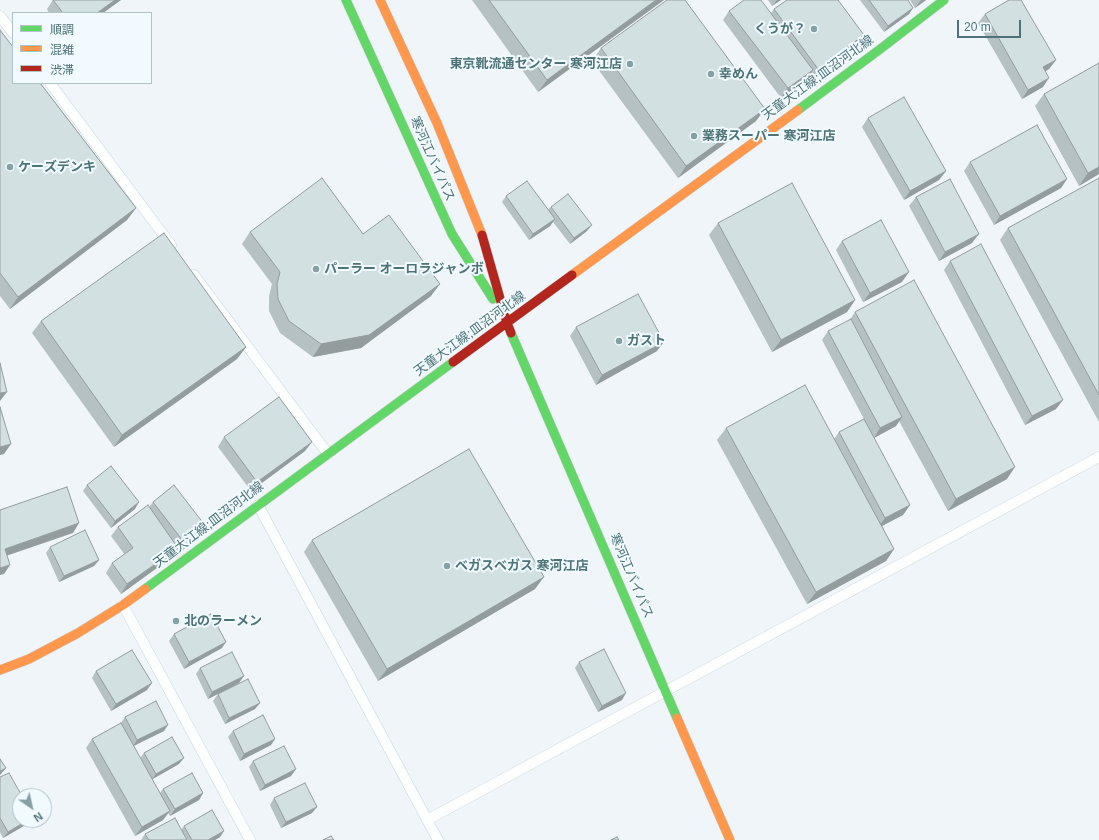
<!DOCTYPE html>
<meta charset="utf-8">
<style>
body{margin:0}
#map{position:relative;width:1099px;height:840px;overflow:hidden;background:#eff5f8;font-family:Arial,"Noto Sans JP",sans-serif}
canvas{display:block}
.legend{position:absolute;left:12px;top:12px;width:140px;height:72px;box-sizing:border-box;background:#f1fafe;border:1px solid #b0c4c8;margin:0;padding:5px 7px;list-style:none;font-size:12px;color:#4e7377}
.legend li{display:flex;align-items:center;gap:8px;height:20px}
.legend b{width:20px;border:1px solid #b0c4c8}
.north{position:absolute;left:12px;top:788px;width:40px;height:40px;box-sizing:border-box;background:#f1fafe;border:1px solid #b0c4c8;border-radius:50%;rotate:146deg;font-size:11px;font-weight:700;line-height:16px;text-align:center;color:#4e7377}
.north::after{content:'';display:block;margin:auto;width:14px;height:18px;background:#86a0a4;clip-path:polygon(50% 0,100% 100%,50% 72%,0 100%)}
.scale{position:absolute;left:957px;top:20px;width:64px;height:18px;box-sizing:border-box;border:2px solid #4e7377;border-top:0;padding-left:5px;font-size:12px;line-height:14px;white-space:nowrap;color:#4e7377;-webkit-text-stroke:3px #f1fafe;paint-order:stroke}
</style>
<div id="map">
<canvas width="1099" height="840"></canvas>
<ul class="legend">
<li><b style="height:5px;background:#63d668"></b>順調</li>
<li><b style="height:5px;background:#ff974d"></b>混雑</li>
<li><b style="height:5px;background:#b3261e"></b>渋滞</li>
</ul>
<div class="north">N</div>
<div class="scale">20 m</div>
</div>
<script>
const c = document.querySelector('canvas').getContext('2d');
c.lineJoin = 'round';
const toPath = rows => new Path2D(rows.map(r => 'M' + r).join(''));
function trace(path, color, width, dash) { c.strokeStyle = color; c.lineWidth = width; c.lineCap = dash ? 'butt' : 'round'; c.setLineDash(dash || []); c.stroke(path); }
function fillPath(path, color) { c.fillStyle = color; c.fill(path, 'evenodd'); }
function label(font, color, halo, rows, align = 'center') {
  c.font = font + ' Arial,"Noto Sans JP",sans-serif'; c.lineWidth = 4; c.setLineDash([]); c.textBaseline = 'middle'; c.strokeStyle = halo; c.fillStyle = color; for (const [text, x, y, turn = 0] of rows) {
    c.save(); c.translate(x, y); c.rotate((+turn || 0) * Math.PI / 180); c.textAlign = isNaN(turn) ? turn : align; if (halo) c.strokeText(text, 0, 0); c.fillText(text, 0, 0); c.restore();
  }
}
const lane = toPath([
 [0,16,13,33],
 [50,83,171,245],
 [194,275,328,454],
 [258,505,438,840],
 [123,605,250,840],
 [427,820,1099,457]
]);
const fast = toPath([
 [346,0,452,234,493,299],
 [798,110,879,50,944,0],
 [511,333,677,718],
 [145,589,453,362]
]);
const slow = toPath([
 [380,0,437,123,482,235],
 [572,275,798,110],
 [0,670,29,659,78,633,123,605,145,589],
 [677,718,730,840]
]);
const jam = toPath([
 [482,235,507,323,511,333],
 [453,362,572,275]
]);
trace(lane, '#cad3d5', 11);
trace(fast, '#cbd2d4', 10);
trace(slow, '#cbd2d4', 10);
trace(jam, '#cbd2d4', 10);
trace(lane, '#fdfefe', 10);
trace(fast, '#63d668', 9);
trace(slow, '#ff974d', 9);
trace(jam, '#b3261e', 9);
fillPath(toPath([
 [53,0,121,0,103,13,49,13,47,9],
 [472,0,664,0,538,92],
 [768,0,781,0,772,6],
 [860,0,908,0,913,8,909,14,884,32],
 [910,0,926,0,915,8],
 [774,9,864,35,858,45,812,79,809,75,807,79,781,98,723,20,729,11,771,13],
 [985,14,1056,60,1049,69,1046,71,1043,87,1022,99,978,23],
 [0,30,136,208,127,220,10,309,0,296],
 [601,48,756,121,678,178,592,61],
 [1099,63,1099,174,1079,186,1035,106,1044,94],
 [868,118,946,171,939,180,904,200,862,127],
 [970,162,1067,179,1061,188,994,225,964,171],
 [1099,178,1099,422,1000,240,1008,228],
 [506,196,548,210,551,207,587,231,570,244,553,222,550,226,529,240,502,202],
 [916,197,972,243,939,261,909,206],
 [718,223,855,300,847,312,772,352,709,235],
 [250,232,363,234,431,296,361,348,313,357,280,333,269,311,269,296,272,284,242,244],
 [842,241,902,282,863,302,836,250],
 [950,261,1056,409,1025,425,944,270],
 [855,312,1007,479,948,511,899,421,896,426,874,438,910,505,903,515,882,526,894,549,886,561,807,604,717,440,726,428,834,439,839,432,864,419,822,340,828,331,850,320],
 [41,321,246,347,237,359,114,447,32,333],
 [576,327,657,351,596,385,570,336],
 [224,437,305,451,251,491,218,447],
 [87,485,135,509,111,528,83,491],
 [153,502,203,535,181,551,173,540,172,557,121,594,106,573,112,563,125,555,111,536,118,527,149,507],
 [312,540,535,589,378,681,304,552],
 [50,547,99,560,94,566,59,582,46,553],
 [174,634,222,648,184,669,169,641],
 [579,662,622,700,598,712,575,668],
 [200,668,239,683,208,699,196,674],
 [96,671,147,690,111,711,92,678],
 [218,694,255,709,225,724,213,701],
 [125,717,164,731,134,746,140,758,144,753,179,764,152,779,160,793,163,789,203,793,199,800,170,816,168,813,163,820,135,836,86,748,92,739,124,729,121,723],
 [233,731,271,745,240,761,228,737],
 [253,761,296,769,291,776,260,791,249,767],
 [0,777,29,823,3,838,0,832],
 [274,798,312,813,281,828,270,805],
 [184,826,220,837,215,840,141,840,145,834,181,830]
]), '#b5c1c2');
fillPath(toPath([
 [115,0,121,0,103,13,97,13],
 [656,0,664,0,538,92,547,80],
 [777,0,781,0,772,6],
 [921,0,926,0,915,8],
 [913,8,909,14,884,32,888,26],
 [864,35,858,45,812,79,818,69],
 [1056,60,1049,69,1037,76,1043,67],
 [813,70,807,79,781,98,788,88],
 [1049,78,1043,87,1022,99,1028,90],
 [765,109,756,121,678,178,686,166],
 [1099,167,1099,174,1079,186,1088,173],
 [946,171,939,180,904,200,910,191],
 [1067,179,1061,188,994,225,1000,216],
 [136,208,127,220,10,309,18,297],
 [555,219,550,226,529,240,533,234],
 [592,225,587,231,570,244,574,238],
 [979,234,972,243,939,261,945,252],
 [909,272,902,282,863,302,870,293],
 [440,284,431,296,361,348,313,357,321,344],
 [855,300,847,312,772,352,781,340],
 [664,342,657,351,596,385,602,375],
 [246,347,237,359,114,447,122,435],
 [7,392,0,401,0,393],
 [1063,400,1056,409,1025,425,1032,416],
 [902,417,896,426,874,438,880,428],
 [312,442,305,451,251,491,257,482],
 [11,444,4,454,0,455,0,447],
 [1015,467,1007,479,948,511,956,499],
 [139,502,135,509,111,528,115,521],
 [910,505,903,515,878,528,885,518],
 [79,523,73,533,0,558,5,549],
 [207,528,203,535,181,551,186,545],
 [178,548,172,557,121,594,127,584],
 [894,549,886,561,807,604,816,592],
 [99,560,94,566,59,582,64,576],
 [10,565,4,574,0,575,0,568],
 [544,577,535,589,378,681,387,669],
 [226,642,222,648,184,669,189,662],
 [244,676,239,683,208,699,212,692],
 [152,683,147,690,111,711,116,704],
 [626,693,622,700,598,712,602,706],
 [260,703,255,709,225,724,229,718],
 [168,725,164,731,133,746,137,740],
 [275,739,271,745,240,761,244,754],
 [184,758,179,764,151,780,156,774],
 [6,768,1,774,0,775,0,771],
 [296,769,291,776,260,791,265,785],
 [203,793,199,800,170,816,175,809],
 [317,807,312,813,281,828,286,822],
 [170,811,163,820,135,836,142,827],
 [28,820,31,820,29,823,3,838,8,832],
 [224,831,220,837,215,840,208,840]
]), '#949d9e');
const building = toPath([
 [53,0,115,0,97,13,63,13,53,0],
 [489,0,656,0,547,80,489,0],
 [667,0,685,0,765,109,686,166,601,48,667,0],
 [744,0,761,0,813,70,788,88,729,11,744,0],
 [787,0,838,0,864,35,818,69,774,9,787,0],
 [869,0,908,0,913,8,888,26,869,0],
 [1009,0,1021,0,1056,60,1043,67,1049,78,1028,90,985,14,1009,0],
 [0,30,13,47,13,83,40,83,136,208,18,297,0,273,0,30],
 [1099,63,1099,167,1088,173,1044,94,1099,63],
 [904,97,946,171,910,191,868,118,904,97],
 [1037,125,1067,179,1000,216,970,162,1037,125],
 [322,178,363,234,389,215,440,284,369,335,321,344,289,321,278,299,277,284,280,272,250,232,322,178],
 [1099,178,1099,395,1008,228,1099,178],
 [950,179,979,234,945,252,916,197,950,179],
 [527,181,555,219,533,234,506,196,527,181],
 [792,183,855,300,781,340,718,223,792,183],
 [568,194,592,225,574,238,551,207,568,194],
 [881,220,909,272,870,293,842,241,881,220],
 [164,233,246,347,122,435,41,321,164,233],
 [981,244,1063,400,1032,416,950,261,981,244],
 [914,280,1015,467,956,499,855,312,914,280],
 [638,294,664,342,602,375,576,327,638,294],
 [851,319,902,417,880,428,828,331,851,319],
 [0,363,7,392,0,393,0,363],
 [805,385,894,549,816,592,726,428,805,385],
 [279,397,312,442,257,482,224,437,279,397],
 [0,407,11,444,0,447,0,407],
 [864,419,910,505,885,518,839,432,864,419],
 [469,449,544,577,387,669,312,540,469,449],
 [111,466,139,502,115,521,87,485,111,466],
 [174,485,207,528,186,545,153,502,174,485],
 [67,487,79,523,5,549,10,565,0,568,0,510,67,487],
 [148,505,178,548,127,584,112,563,133,548,118,527,148,505],
 [85,530,99,560,64,576,50,547,85,530],
 [211,614,226,642,189,662,174,634,211,614],
 [604,649,626,693,602,706,579,662,604,649],
 [132,650,152,683,116,704,96,671,132,650],
 [232,652,244,676,212,692,200,668,232,652],
 [248,679,260,703,229,718,218,694,248,679],
 [156,701,168,725,137,740,125,717,156,701],
 [263,715,275,739,244,754,233,731,263,715],
 [121,723,170,811,142,827,92,739,121,723],
 [172,737,184,758,156,774,144,753,172,737],
 [284,746,296,769,265,785,253,761,284,746],
 [0,759,6,768,0,771,0,759],
 [9,773,22,796,20,796,20,820,28,820,8,832,0,818,0,777,9,773],
 [192,773,203,793,175,809,163,789,192,773],
 [305,783,317,807,286,822,274,798,305,783],
 [212,810,224,831,208,840,192,840,184,826,212,810],
 [175,818,187,840,149,840,145,834,175,818],
 [331,836,334,840,323,840,331,836],
 [617,837,619,840,611,840,617,837]
]);
fillPath(building, '#d3e0e2');
trace(building, '#949d9e', 1);
for (const [x, y, r, color] of [
 [814,29,4,"#86a0a4"],
 [630,64,4,"#86a0a4"],
 [711,74,4,"#86a0a4"],
 [694,136,4,"#86a0a4"],
 [10,167,4,"#86a0a4"],
 [316,269,4,"#86a0a4"],
 [619,341,4,"#86a0a4"],
 [447,566,4,"#86a0a4"],
 [176,621,4,"#86a0a4"]
]) { const dot = new Path2D(); dot.arc(x, y, r, 0, 2 * Math.PI); c.fillStyle = color; c.fill(dot); trace(dot, '#f1fafe', 1.5); }
label('bold 13px', '#4e7377', '#f1fafe', [
 ["くうが？",806,29,"right"],
 ["東京靴流通センター 寒河江店",622,64,"right"],
 ["幸めん",719,74],
 ["業務スーパー 寒河江店",702,136],
 ["ケーズデンキ",18,167],
 ["パーラー オーロラジャンボ",324,269],
 ["ガスト",627,341],
 ["ベガスベガス 寒河江店",455,566],
 ["北のラーメン",184,621]
], 'left');
label('13px', '#4e7377', '#f1fafe', [
 ["天童大江線;皿沼河北線",818,78,-36],
 ["寒河江バイパス",432,159,66],
 ["天童大江線;皿沼河北線",470,334,-36],
 ["天童大江線;皿沼河北線",209,525,-37],
 ["寒河江バイパス",631,576,67]
]);
</script>
